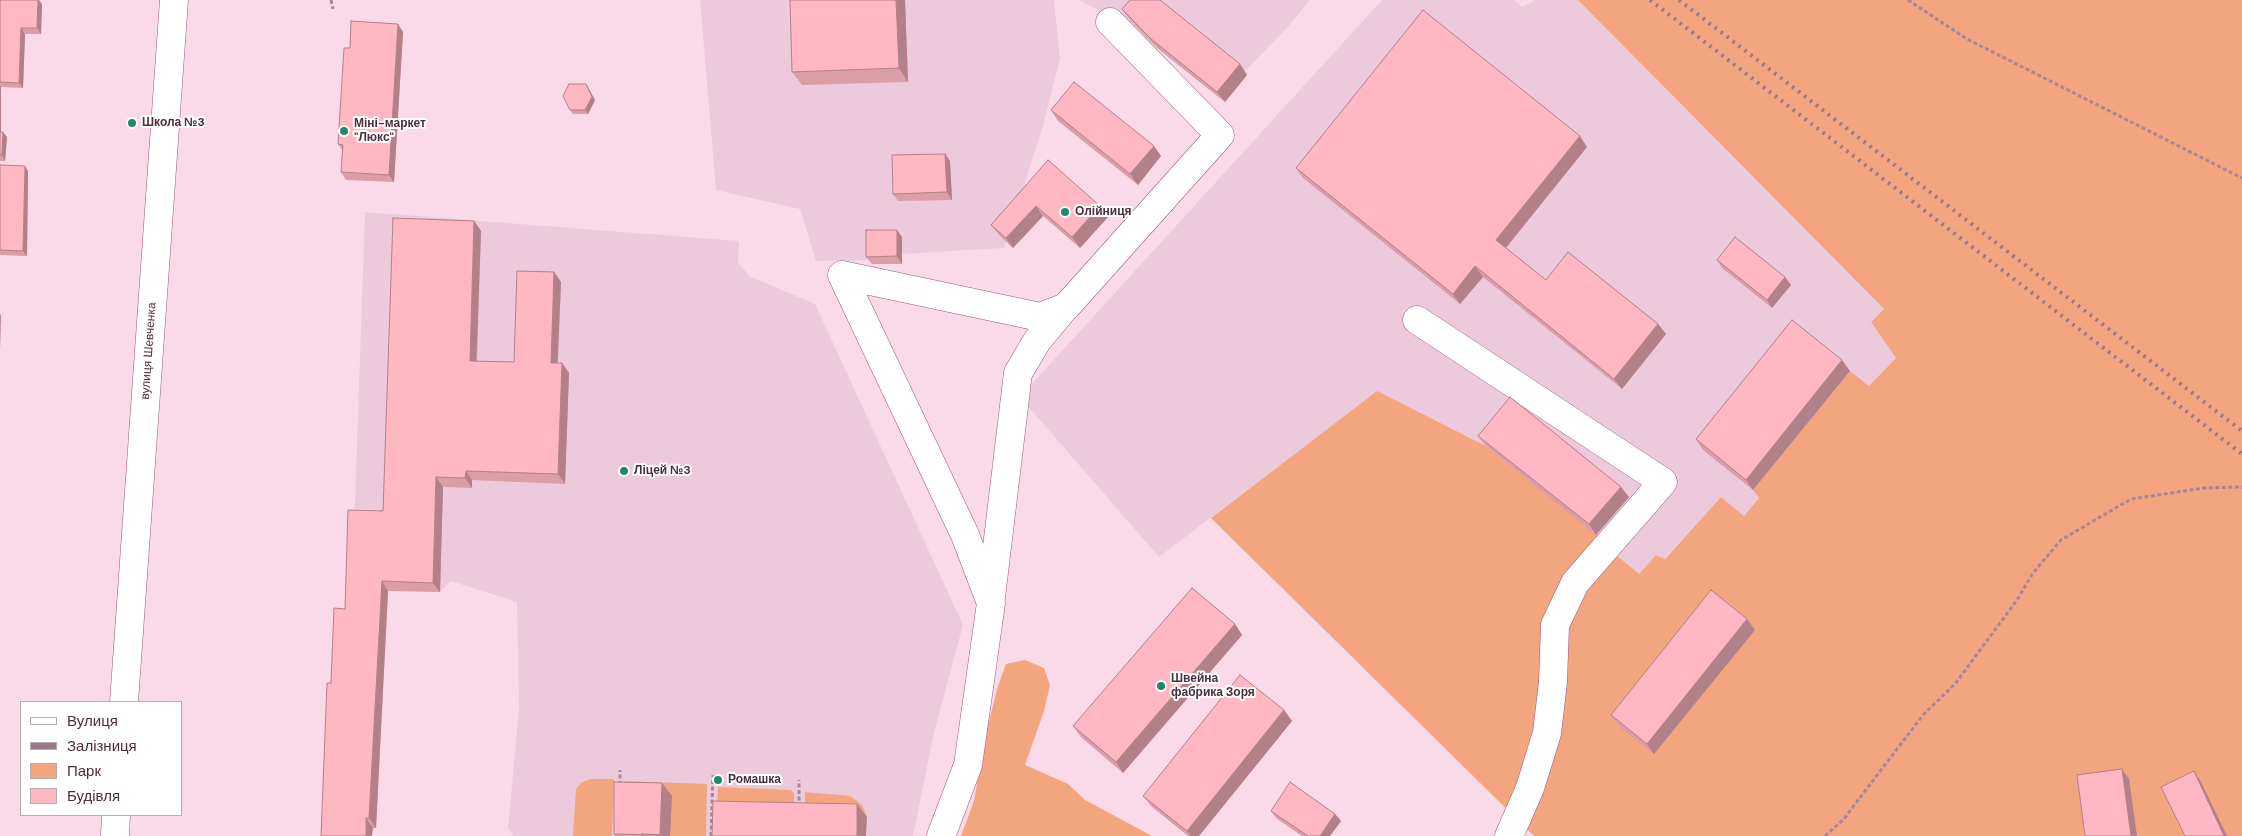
<!DOCTYPE html>
<meta charset="utf-8">
<style>
body{margin:0}
#map{position:relative;width:2242px;height:836px;overflow:hidden;background:#fadae9;font-family:"DM Sans",sans-serif}
canvas{display:block}
.legend{position:absolute;left:20px;top:701px;width:162px;height:115px;box-sizing:border-box;background:#fff;border:1px solid #b8abb2;margin:0;padding:6px 9px;list-style:none;font-size:15px;color:#4d2e3e}
.legend li{display:flex;align-items:center;gap:10px;height:25px}
.legend b{width:25px;border:1px solid #b8abb2}
</style>
<div id="map">
<canvas width="2242" height="836"></canvas>
<ul class="legend">
<li><b style="height:6px;background:#fff"></b>Вулиця</li>
<li><b style="height:6px;background:#997989"></b>Залізниця</li>
<li><b style="height:14px;background:#f2a57f"></b>Парк</li>
<li><b style="height:14px;background:#ffb7c3"></b>Будівля</li>
</ul>
</div>
<script>
const c = document.querySelector('canvas').getContext('2d');
c.lineJoin = 'round';
function fillPath(path, color) { c.fillStyle = color; c.fill(path, 'evenodd'); }
const toPath = rows => new Path2D(rows.map(r => 'M' + r).join(''));
function trace(path, color, width, dash) { c.strokeStyle = color; c.lineWidth = width; c.lineCap = dash ? 'butt' : 'round'; c.setLineDash(dash || []); c.stroke(path); }
function label(font, color, halo, rows, align = 'center') {
  c.font = font + ' "DM Sans",sans-serif'; c.lineWidth = 4; c.setLineDash([]); c.textBaseline = 'middle'; c.strokeStyle = halo; c.fillStyle = color; for (const [text, x, y, turn = 0] of rows) {
    c.save(); c.translate(x, y); c.rotate((+turn || 0) * Math.PI / 180); c.textAlign = isNaN(turn) ? turn : align; if (halo) c.strokeText(text, 0, 0); c.fillText(text, 0, 0); c.restore();
  }
}
fillPath(toPath([
 [700,0,1054,0,1060,59,1042,129,1004,248,902,254,902,264,872,264,871,260,816,261,800,209,716,190],
 [1078,0,1310,0,1287,28,1244,72,1247,75,1225,102,1127,24],
 [1382,0,1514,0,1522,7,1535,0,1578,0,1884,309,1871,322,1896,358,1869,386,1850,371,1754,490,1759,498,1744,516,1721,497,1664,559,1656,555,1639,574,1614,553,1616,550,1486,446,1377,391,1159,557,1020,397],
 [365,212,739,241,738,262,749,276,815,304,963,625,934,733,913,836,513,836,508,828,519,709,517,602,451,581,440,592,352,589]
]), '#edcadb');
fillPath(toPath([
 [1578,0,2242,0,2242,836,1534,836,1211,518,1377,391,1486,446,1616,550,1614,553,1639,574,1656,555,1665,559,1721,497,1744,516,1759,498,1753,490,1850,371,1869,386,1896,358,1871,322,1884,309],
 [1025,660,1044,668,1050,685,1044,711,1025,765,1068,784,1085,800,1152,836,961,836,974,801,985,738,997,689,1006,664],
 [591,779,614,779,612,836,573,836,576,789,582,782],
 [624,781,707,784,706,836,670,836,623,795],
 [718,787,791,790,794,794,794,816,716,836],
 [805,792,850,796,862,805,867,817,805,816]
]), '#f2a57f');
const minor = toPath([
 [1417,320,1663,482,1575,583,1555,625,1553,682,1547,733,1530,788,1509,836],
 [991,597,1018,373,1037,341,1065,307],
 [941,836,968,765,991,603,965,535,842,275,1040,317,1066,307,1220,135,1110,22]
]);
const primary = toPath([
 [124,702,174,0],
 [115,836,116,815]
]);
trace(minor, '#9b567b', 29);
trace(primary, '#9b567b', 29);
trace(toPath([
 [331,0,333,9],
 [1908,0,1967,39,2242,178],
 [620,785,620,770],
 [799,807,799,780],
 [711,836,713,775],
 [1825,836,1843,820,1923,715,1955,684,2017,600,2033,573,2061,540,2131,499,2204,488,2242,487]
]), '#a78797', 3, [4, 2.5]);
trace(minor, '#fff', 28);
trace(primary, '#fff', 28);
trace(toPath([
 [1650,0,2242,454],
 [1679,0,2242,431]
]), '#997989', 4, [2.5, 5]);
fillPath(toPath([
 [0,0,42,4,41,34,25,34,23,88,1,87,1,132,7,137,5,161,0,161],
 [905,0,908,82,802,85,792,72],
 [1122,9,1240,64,1247,75,1225,102,1157,48,1130,20],
 [403,32,394,182,346,180,341,172,342,150,338,144,350,48],
 [586,84,595,100,588,114,573,114,570,110],
 [1051,110,1161,156,1138,185,1058,121],
 [1587,147,1506,248,1546,280,1658,324,1666,334,1622,389,1483,277,1460,304,1303,178,1296,168],
 [945,154,950,161,952,200,898,201,893,194],
 [1048,160,1108,217,1080,248,1043,216,1013,248,999,235,991,225],
 [0,165,28,171,27,256,0,255],
 [474,221,481,231,477,361,514,362,554,272,561,282,558,363,562,363,569,373,565,484,472,480,472,488,443,487,440,592,388,591,376,828,321,836,331,683,345,609,383,511],
 [902,237,902,264,872,264,866,257],
 [1717,260,1785,277,1791,285,1772,308,1722,268],
 [1850,371,1753,490,1703,450,1696,439],
 [1478,436,1629,497,1596,535,1486,446],
 [1235,624,1242,635,1123,773,1081,737,1073,726],
 [1755,630,1654,754,1618,726,1611,715],
 [1284,710,1292,721,1199,836,1188,836,1151,806,1143,796],
 [662,783,672,796,670,836,615,836,614,834],
 [1271,811,1335,814,1341,821,1330,836,1302,836,1276,818]
]), '#db9da8');
fillPath(toPath([
 [38,0,39,0,42,4,41,34,37,28],
 [896,0,905,0,908,82,899,68],
 [398,24,403,32,394,182,389,175],
 [21,28,25,34,23,88,19,83],
 [1240,64,1247,75,1225,102,1217,92],
 [586,84,595,100,588,114,585,110],
 [0,86,1,87,1,137,0,135],
 [3,132,7,137,5,161,2,155],
 [1580,136,1587,147,1504,250,1496,240],
 [1154,146,1161,156,1138,185,1130,174],
 [945,154,950,161,952,200,947,192],
 [25,166,28,171,27,256,23,251],
 [1036,206,1043,216,1013,248,1006,238],
 [1100,206,1108,217,1080,248,1072,237],
 [474,221,481,231,476,370,470,361],
 [897,230,902,237,902,264,897,256],
 [1475,266,1483,277,1460,304,1453,294],
 [554,272,561,282,557,372,551,363],
 [1785,277,1791,285,1772,308,1767,300],
 [0,314,1,316,0,350],
 [1658,324,1666,334,1622,389,1614,379],
 [1842,360,1850,371,1753,490,1746,480],
 [562,363,569,373,565,484,558,474],
 [466,471,472,480,472,488,465,478],
 [436,477,443,487,440,592,433,583],
 [1621,487,1629,497,1596,535,1589,524],
 [382,581,388,591,376,828,369,818],
 [1747,619,1755,630,1654,754,1647,744],
 [1235,624,1242,635,1123,773,1116,762],
 [1284,710,1292,721,1199,836,1191,836,1187,831],
 [2122,769,2129,779,2137,836,2131,836],
 [2194,771,2201,782,2227,836,2224,836],
 [662,783,672,796,670,836,661,836,660,835],
 [857,804,867,817,866,836,857,836],
 [1335,814,1341,821,1330,836,1320,836],
 [366,818,373,828,372,836,366,836]
]), '#b28088');
const building = toPath([
 [0,0,38,0,37,28,21,28,19,83,0,82,0,0],
 [790,0,896,0,899,68,792,72,790,0],
 [1130,0,1160,0,1240,64,1217,92,1150,38,1122,9,1130,0],
 [1423,10,1580,136,1496,240,1546,280,1568,252,1658,324,1614,379,1475,266,1453,294,1296,168,1423,10],
 [351,21,398,24,389,175,341,172,343,145,338,144,344,48,350,48,351,21],
 [1074,82,1154,146,1130,174,1051,110,1074,82],
 [569,84,586,84,592,97,585,110,570,110,563,96,569,84],
 [0,132,3,132,2,155,0,155,0,132],
 [945,154,947,192,893,194,892,155,945,154],
 [1048,160,1100,206,1072,237,1036,206,1006,238,991,225,1048,160],
 [0,165,25,166,23,251,0,250,0,165],
 [393,218,474,221,470,361,514,362,517,271,554,272,551,363,562,363,558,474,466,471,465,478,436,477,433,583,382,581,369,818,366,818,366,836,321,836,327,683,331,683,334,608,345,609,348,510,383,511,393,218],
 [866,230,897,230,897,256,866,257,866,230],
 [1735,237,1785,277,1767,300,1717,260,1735,237],
 [1792,320,1842,360,1746,480,1696,439,1792,320],
 [1510,397,1621,487,1589,524,1478,436,1510,397],
 [1192,588,1235,624,1116,762,1073,726,1192,588],
 [1711,590,1747,619,1647,744,1611,715,1711,590],
 [1240,675,1284,710,1187,831,1143,796,1240,675],
 [2122,769,2131,836,2085,836,2077,775,2122,769],
 [2194,771,2224,836,2185,836,2161,787,2194,771],
 [614,782,662,783,660,835,614,834,614,782],
 [1290,782,1335,814,1320,836,1308,836,1271,811,1290,782],
 [713,801,857,804,857,836,712,836,713,801],
 [642,834,664,835,664,836,642,836,642,834]
]);
fillPath(building, '#ffb7c3');
trace(building, '#b28088', 1);
for (const [x, y, r, color] of [
 [132,123,5,"#1d8b6b"],
 [344,131,5,"#1d8b6b"],
 [1065,212,5,"#1d8b6b"],
 [624,471,5,"#1d8b6b"],
 [1161,686,5,"#1d8b6b"],
 [718,780,5,"#1d8b6b"]
]) { const dot = new Path2D(); dot.arc(x, y, r, 0, 2 * Math.PI); c.fillStyle = color; c.fill(dot); trace(dot, '#fff', 2); }
label('bold 12px', '#4d2e3e', '#fff', [
 ["Школа №3",142,123],
 ["Міні-маркет",354,124],
 ["\"Люкс\"",354,138],
 ["Олійниця",1075,212],
 ["Ліцей №3",634,471],
 ["Швейна",1171,679],
 ["фабрика Зоря",1171,693],
 ["Ромашка",728,780]
], 'left');
label('12px', '#4d2e3e', '#fff', [
 ["вулиця Шевченка",149,351,-86]
]);
</script>
